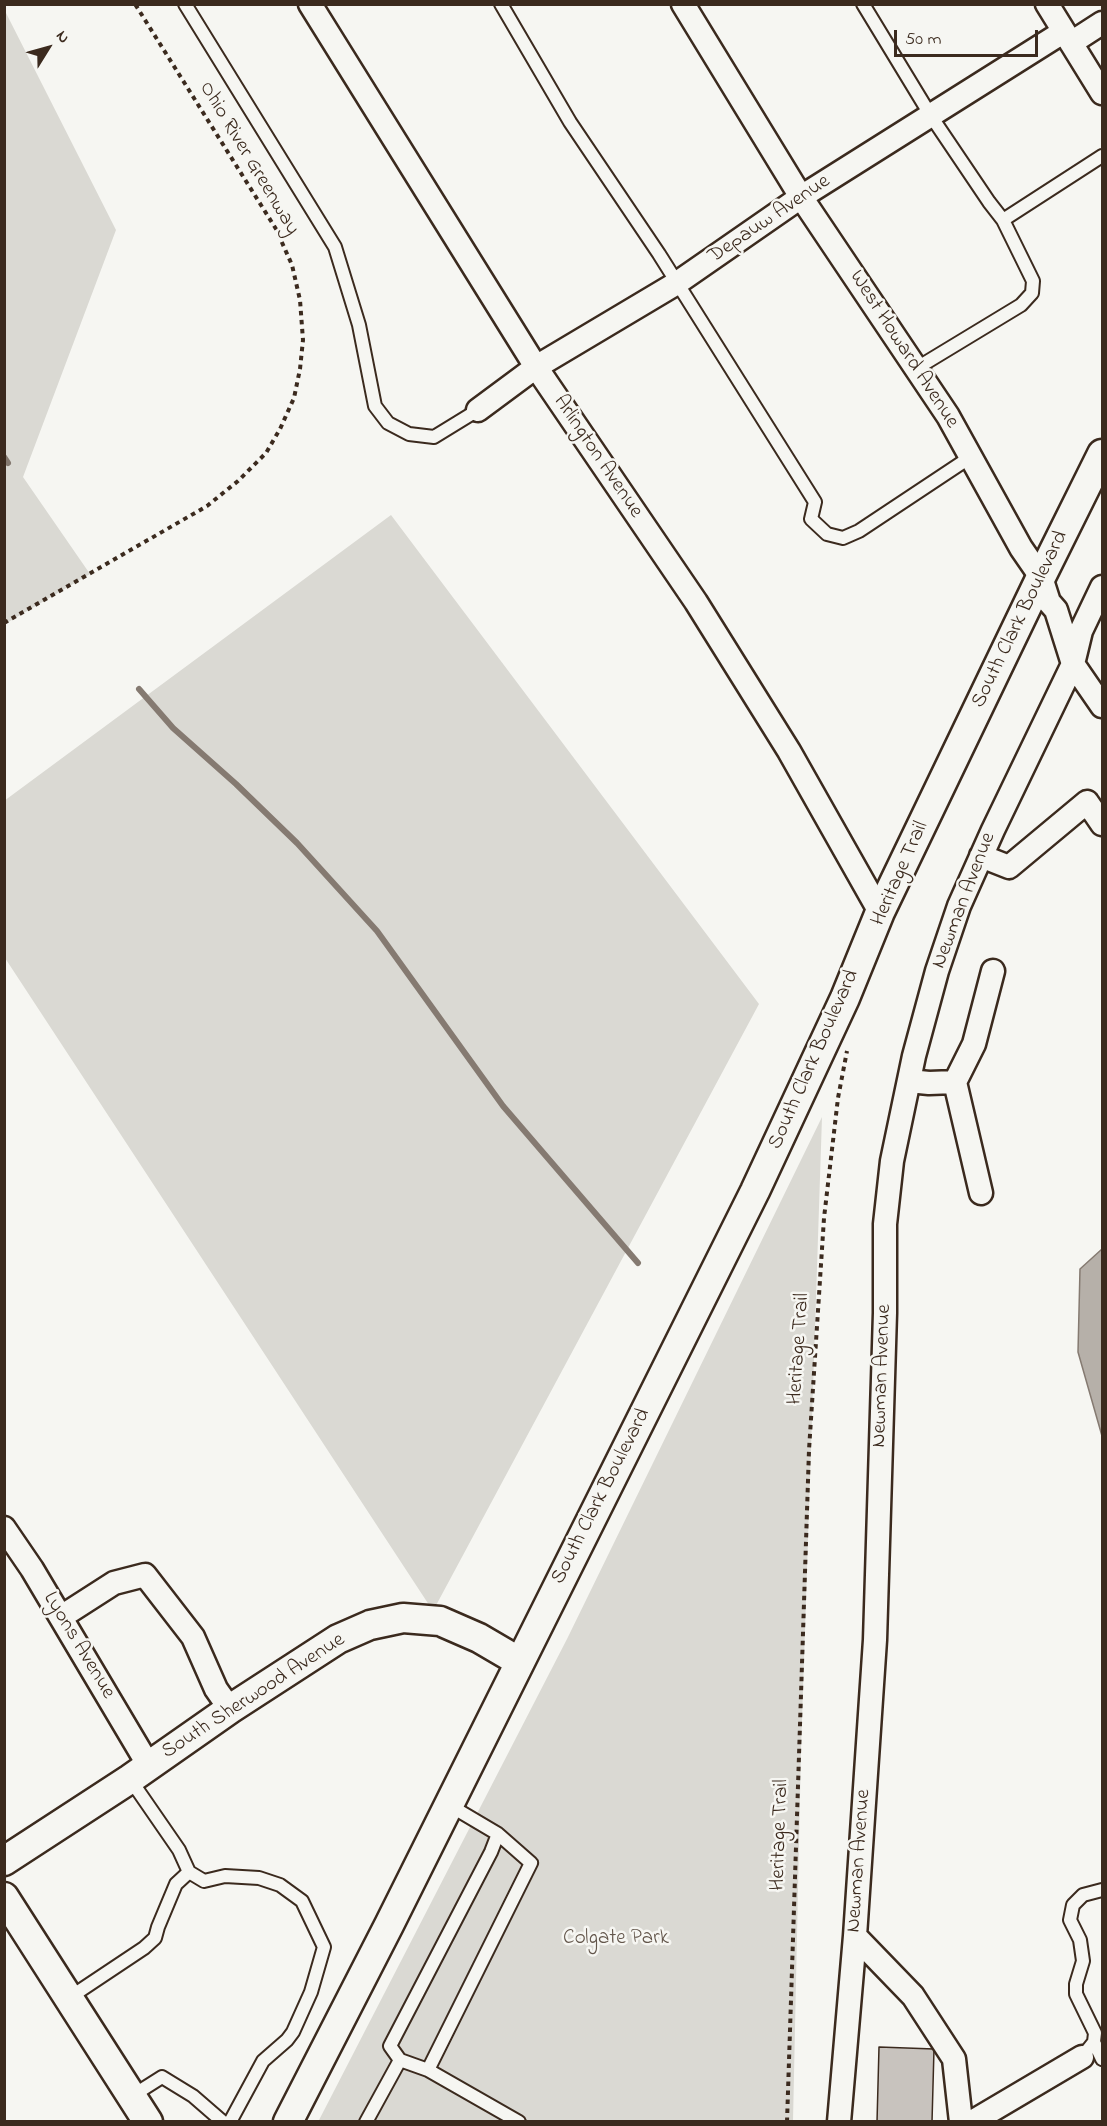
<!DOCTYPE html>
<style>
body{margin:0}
#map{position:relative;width:1107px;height:2126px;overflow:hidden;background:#f6f6f2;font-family:"Indie Flower",sans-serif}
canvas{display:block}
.frame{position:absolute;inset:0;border:6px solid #3b2a1e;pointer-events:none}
.north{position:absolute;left:18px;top:18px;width:60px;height:60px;-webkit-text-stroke:4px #f6f6f2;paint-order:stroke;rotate:53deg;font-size:16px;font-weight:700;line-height:24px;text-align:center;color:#3b2a1e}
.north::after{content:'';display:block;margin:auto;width:21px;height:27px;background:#3b2a1e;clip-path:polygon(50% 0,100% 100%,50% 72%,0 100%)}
.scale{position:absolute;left:894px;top:30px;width:144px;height:27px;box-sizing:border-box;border:3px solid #3b2a1e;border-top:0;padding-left:8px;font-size:18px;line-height:21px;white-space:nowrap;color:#3b2a1e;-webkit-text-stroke:4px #f6f6f2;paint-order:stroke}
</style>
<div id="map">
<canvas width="1107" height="2126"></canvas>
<div class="frame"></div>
<div class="north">N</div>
<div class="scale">50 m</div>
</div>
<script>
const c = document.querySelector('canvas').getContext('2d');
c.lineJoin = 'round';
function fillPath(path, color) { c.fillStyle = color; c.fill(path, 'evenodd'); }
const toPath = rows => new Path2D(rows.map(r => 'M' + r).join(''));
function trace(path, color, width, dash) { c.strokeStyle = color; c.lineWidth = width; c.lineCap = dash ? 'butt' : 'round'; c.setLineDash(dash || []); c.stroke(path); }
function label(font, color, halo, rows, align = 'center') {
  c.font = font + ' "Indie Flower",sans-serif'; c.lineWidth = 5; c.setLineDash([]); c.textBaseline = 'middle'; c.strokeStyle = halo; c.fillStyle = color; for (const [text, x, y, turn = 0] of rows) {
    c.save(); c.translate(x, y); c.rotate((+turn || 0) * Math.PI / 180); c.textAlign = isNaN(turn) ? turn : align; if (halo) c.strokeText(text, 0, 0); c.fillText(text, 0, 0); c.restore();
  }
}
fillPath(toPath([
 [5,11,116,230,23,477,90,574,5,624],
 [391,515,759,1004,433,1611,5,958,4,801],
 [822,1117,801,1750,793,2121,318,2122,567,1639]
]), '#dad9d3');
const water = toPath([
 [1102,1249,1102,1436,1078,1352,1080,1269,1102,1249]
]);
fillPath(water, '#b6b0a9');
trace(water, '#857a71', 1.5);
trace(toPath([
 [4,457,8,463],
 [139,689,173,728,236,784,297,843,377,931,503,1106,638,1263]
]), '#857a71', 6);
const building = toPath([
 [879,2047,934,2049,932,2122,877,2122,879,2047]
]);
fillPath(building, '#c8c3be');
trace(building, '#3b2a1e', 1.5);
const service = toPath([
 [185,4,335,247,359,325,375,406,388,423,409,434,434,437,478,410],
 [501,4,570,122,659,254,815,502,811,519,827,534,843,538,859,531,972,456],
 [863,4,931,116,989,202,1003,220],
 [917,368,1021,305,1032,293,1033,281,1003,220,1102,156],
 [130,1779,179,1850,189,1872,204,1881,225,1876,259,1878,280,1885,302,1901,324,1947,311,1992,293,2032,287,2040,263,2061,230,2122],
 [498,1834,491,1852,390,2046,400,2060,428,2070,519,2122],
 [69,1998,144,1948,155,1938,158,1927,176,1884,189,1872],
 [1094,2042,1102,2059],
 [1082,2057,1094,2042,1095,2033,1076,1994,1076,1984,1083,1961,1080,1940,1070,1920,1073,1905,1083,1895,1102,1890],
 [428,2070,531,1863,498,1834,449,1805],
 [132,2096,162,2077,193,2096,223,2122],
 [366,2122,400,2060]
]);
const minor = toPath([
 [310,4,536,367,696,602,789,751,880,912],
 [683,4,801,197,948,416,1021,548,1041,577,1049,602,1056,610,1073,664,1102,706],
 [1047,4,1102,93],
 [1071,43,1102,23],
 [478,410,536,367,677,283,801,197,1063,32],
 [981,856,1009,867,1087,802,1102,824],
 [909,1081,929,1083,955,1082,974,1044,993,971],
 [955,1082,981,1193],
 [4,1528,32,1569,149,1766],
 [61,1617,114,1583,145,1575,193,1637,216,1689,230,1709],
 [855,1936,913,1996,954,2059,961,2122],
 [839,2122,855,1936,875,1640,885,1313,885,1224,892,1161,914,1056,937,971,959,906,993,830,1073,664,1081,631,1102,587],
 [972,2122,1082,2057]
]);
const tertiary = toPath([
 [4,1861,130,1779,230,1709,338,1639,370,1625,403,1618,440,1621,479,1638,520,1662],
 [4,1897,148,2122],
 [288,2122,389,1925,755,1191,845,998,880,912,1041,577,1102,454]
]);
trace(service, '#3b2a1e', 16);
trace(minor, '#3b2a1e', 27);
trace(tertiary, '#3b2a1e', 33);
trace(toPath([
 [4,623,207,506,238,481,266,453,280,429,294,398,300,369,303,340,300,300,292,265,276,229,135,4],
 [787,2122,809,1450,824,1218,838,1098,847,1051]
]), '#3b2a1e', 4, [4.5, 4.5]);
trace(service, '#f6f6f2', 12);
trace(minor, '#f6f6f2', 22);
trace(tertiary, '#f6f6f2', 28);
label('21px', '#3b2a1e', '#f6f6f2', [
 ["Ohio River Greenway",248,159,59],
 ["Depauw Avenue",770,220,-34],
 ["West Howard Avenue",903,350,57],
 ["Arlington Avenue",597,457,56],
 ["South Clark Boulevard",1021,620,-64],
 ["Heritage Trail",901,874,-66],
 ["Newman Avenue",965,901,-69],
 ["South Clark Boulevard",815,1060,-66],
 ["Heritage Trail",800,1349,-86],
 ["Newman Avenue",883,1376,-88],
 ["South Clark Boulevard",602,1497,-63],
 ["Lyons Avenue",78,1646,59],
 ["South Sherwood Avenue",254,1697,-33],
 ["Heritage Trail",781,1835,-88],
 ["Newman Avenue",860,1861,-86]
]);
label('21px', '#63564b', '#f6f6f2', [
 ["Colgate Park",616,1940]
]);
</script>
